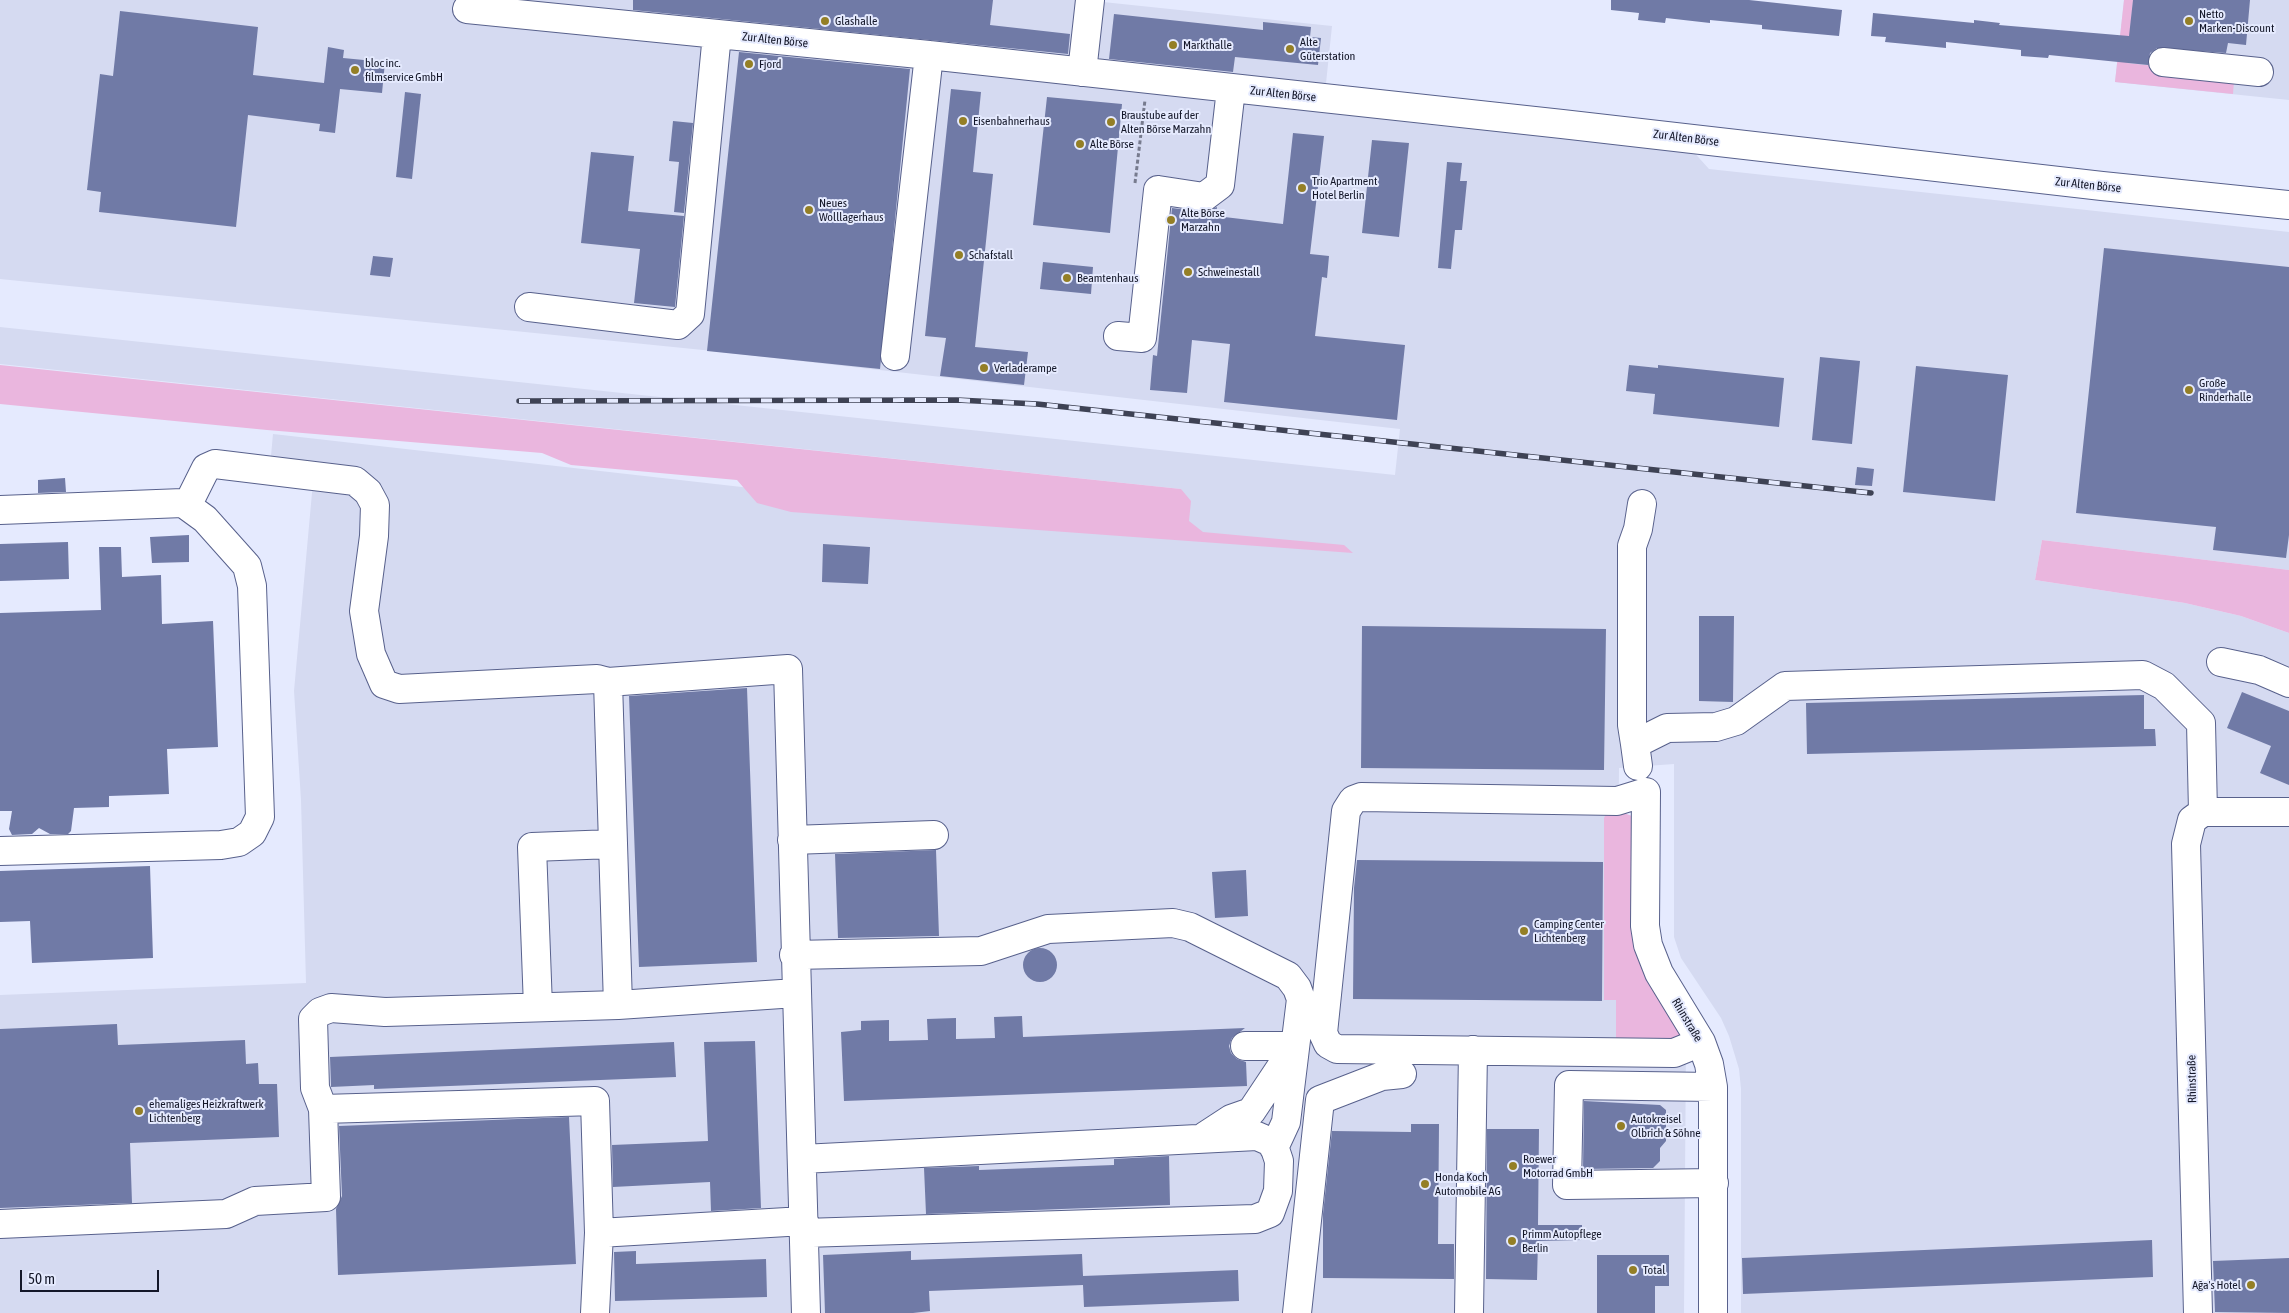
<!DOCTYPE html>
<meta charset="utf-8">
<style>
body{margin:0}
#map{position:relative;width:2289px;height:1313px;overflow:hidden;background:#e5eafe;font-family:"Asap Condensed",sans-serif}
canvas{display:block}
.scale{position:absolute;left:20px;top:1270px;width:139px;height:22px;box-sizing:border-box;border:2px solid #141729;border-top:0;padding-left:6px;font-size:15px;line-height:18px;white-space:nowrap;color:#141729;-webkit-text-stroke:4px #e5eafe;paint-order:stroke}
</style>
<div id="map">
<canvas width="2289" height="1313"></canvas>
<div class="scale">50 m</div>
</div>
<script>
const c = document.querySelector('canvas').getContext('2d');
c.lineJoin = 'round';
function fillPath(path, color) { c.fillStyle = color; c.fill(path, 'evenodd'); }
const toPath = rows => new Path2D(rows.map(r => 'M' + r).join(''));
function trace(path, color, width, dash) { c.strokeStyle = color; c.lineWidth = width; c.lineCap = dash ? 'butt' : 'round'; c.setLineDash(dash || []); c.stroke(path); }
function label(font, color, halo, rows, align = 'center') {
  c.font = font + ' "Asap Condensed",sans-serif'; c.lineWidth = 4; c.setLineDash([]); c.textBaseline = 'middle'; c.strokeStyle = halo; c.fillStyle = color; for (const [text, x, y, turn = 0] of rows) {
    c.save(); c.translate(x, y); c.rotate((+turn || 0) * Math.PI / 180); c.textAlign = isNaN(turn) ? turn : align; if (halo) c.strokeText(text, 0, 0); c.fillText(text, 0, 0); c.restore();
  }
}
fillPath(toPath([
 [0,0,1084,0,1332,26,1323,112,1432,125,1691,149,1709,169,2289,232,2289,570,2042,540,2035,580,2185,603,2241,616,2289,633,2289,1313,1741,1313,1741,1089,1739,1069,1729,1036,1721,1018,1681,958,1674,937,1674,764,1619,768,1616,1043,1686,1044,1684,1313,0,1313,0,995,306,983,301,800,294,691,313,482,269,478,273,434,1184,537,1181,489,0,364,0,327,1395,475,1400,429,703,350,0,279],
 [2124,0,2289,0,2289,100,2115,82]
]), '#d5daf1');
fillPath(toPath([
 [2124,0,2133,0,2127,63,2191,70,2234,81,2233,94,2115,82],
 [0,365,1181,489,1191,501,1189,521,1203,532,1344,545,1353,553,791,512,757,503,737,480,571,465,542,453,267,430,0,404],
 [2042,540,2289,570,2289,633,2241,616,2185,603,2035,580],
 [1615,810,1635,817,1635,921,1683,1032,1670,1043,1616,1043,1616,1000,1604,1000,1604,818,1606,814]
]), '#eab6de');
fillPath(toPath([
 [633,0,993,0,990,25,1070,34,1068,54,633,10],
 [1611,0,1749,0,1842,10,1839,36,1762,29,1762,25,1710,20,1710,23,1666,18,1665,23,1638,20,1639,13,1611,10],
 [2133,0,2250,0,2246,45,2228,43,2226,53,2157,48,2150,53,2148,65,2049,55,2048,58,2021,56,2021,50,1946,42,1946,48,1916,45,1885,42,1886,37,1871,36,1873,13,1974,23,1974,20,2000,23,1999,25,2129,36],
 [120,11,258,27,253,75,324,83,328,47,344,50,343,58,385,62,382,93,340,89,335,133,319,131,320,124,248,115,236,227,99,212,101,192,87,190,100,74,113,76],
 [1114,14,1263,30,1263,22,1311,27,1310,37,1321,38,1318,65,1235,57,1233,72,1109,59],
 [739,52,910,69,880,369,707,351],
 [951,89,981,92,973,172,993,174,975,347,1028,352,1024,385,940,376,946,338,925,336],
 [405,92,421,94,412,179,396,177],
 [1047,97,1122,104,1110,233,1033,225],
 [673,121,693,123,684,213,674,212,679,162,669,161],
 [1293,133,1324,136,1310,254,1329,256,1327,278,1322,277,1315,336,1405,345,1397,420,1224,402,1230,344,1192,340,1187,393,1150,390,1153,355,1157,356,1172,208,1202,212,1217,207,1216,216,1283,224],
 [1372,140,1409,143,1399,237,1362,233],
 [591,152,634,156,628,211,684,216,675,307,634,303,640,249,581,243],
 [1447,162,1462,163,1460,181,1467,181,1462,230,1455,230,1451,269,1438,268],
 [2104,248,2289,267,2289,535,2286,558,2213,550,2216,527,2076,513],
 [373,256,393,258,390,277,370,275],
 [1043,262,1093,267,1091,294,1040,289],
 [1820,357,1860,361,1852,444,1812,440],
 [1629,365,1658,368,1658,365,1784,378,1779,427,1653,414,1655,394,1626,391],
 [1916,366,2008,375,1995,501,1903,492],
 [1857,467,1874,469,1872,486,1855,485],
 [65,478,66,492,38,493,38,480],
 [189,535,189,562,152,563,150,537],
 [68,542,69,579,0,581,0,544],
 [823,544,870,547,868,584,822,582],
 [99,547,121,547,122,577,161,575,162,624,213,621,218,747,167,749,169,794,109,796,109,807,74,808,71,831,68,834,50,834,39,828,32,834,12,835,9,829,12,811,0,811,0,613,101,610],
 [1699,616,1734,616,1733,702,1699,701],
 [1362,626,1606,629,1604,770,1361,768],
 [747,688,757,962,639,967,629,696],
 [2242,692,2289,711,2289,785,2260,773,2271,746,2227,728],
 [2144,695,2144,729,2155,729,2156,746,1807,754,1806,703],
 [936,850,939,936,838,938,835,854],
 [1357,860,1603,862,1602,1001,1353,999,1354,888],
 [150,866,153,958,32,963,30,921,0,922,0,871],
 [1246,870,1248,916,1215,918,1212,872],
 '1023 965a17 17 0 1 1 34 0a17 17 0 1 1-34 0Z',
 [1022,1016,1023,1037,1245,1028,1232,1038,1229,1046,1231,1053,1237,1059,1246,1062,1247,1086,844,1101,841,1032,861,1030,861,1021,889,1020,889,1041,928,1040,927,1019,956,1018,956,1039,995,1038,994,1017],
 [117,1024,118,1045,245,1040,246,1064,258,1063,259,1084,277,1084,279,1137,130,1143,132,1203,0,1208,0,1029],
 [755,1041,761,1208,711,1211,710,1182,613,1187,612,1145,708,1141,704,1042],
 [674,1042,676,1077,374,1089,374,1085,331,1087,331,1085,330,1057],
 [1584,1101,1660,1105,1666,1110,1666,1141,1660,1148,1660,1161,1653,1168,1583,1169],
 [569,1117,576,1264,338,1275,336,1209,342,1196,339,1126],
 [1411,1124,1439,1124,1438,1244,1454,1244,1454,1279,1323,1278,1323,1214,1332,1131,1411,1132],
 [1487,1129,1539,1129,1538,1225,1582,1225,1582,1240,1538,1241,1537,1280,1486,1279],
 [1169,1156,1170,1205,926,1214,924,1168,979,1166,979,1170,1114,1165,1114,1159],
 [2152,1240,2153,1277,1743,1294,1742,1258],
 [636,1251,636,1264,766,1259,767,1297,615,1301,614,1252],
 [911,1251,911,1260,1082,1254,1083,1276,1238,1270,1239,1301,1084,1307,1083,1285,929,1291,930,1311,913,1313,825,1313,823,1255],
 [1597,1255,1669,1255,1669,1286,1655,1286,1655,1313,1597,1313],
 [2289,1258,2289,1313,2215,1312,2213,1261]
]), '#707aa6');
const minor = toPath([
 [467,9,929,55,1562,124,2102,186,2289,205],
 [2163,62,2259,72],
 [1082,72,1090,0],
 [529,307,678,325,690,314,717,34],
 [1118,336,1142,338,1158,190,1204,197,1220,185,1231,89],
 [895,356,929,55],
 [187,506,206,468,215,464,355,481,368,492,375,505,374,536,364,611,371,654,384,684,399,689,597,679,608,682,788,669,806,1313],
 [0,510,183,503,205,519,247,566,252,586,260,817,252,833,239,842,221,845,0,851],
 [2221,662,2259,670,2289,683],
 [608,682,618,1005],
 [1635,744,1632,725,1632,546,1638,529,1642,504],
 [1638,766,1635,744,1667,728,1716,727,1736,721,1785,686,2143,675,2164,686,2201,723,2203,812],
 [792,840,934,835],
 [794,955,981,951,1048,929,1173,923,1190,927,1288,976,1297,988,1301,999,1286,1122,1274,1148],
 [538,1007,532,847,613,844],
 [1701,1042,1674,1053,1337,1049,1328,1044,1323,1033,1346,811,1353,800,1361,797,1617,801,1646,792,1645,926,1648,945,1659,973,1701,1042,1709,1064,1713,1087,1713,1313],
 [1713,1087,1569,1085,1567,1185,1714,1183],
 [323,1109,315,1088,313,1019,320,1012,331,1008,385,1012,618,1005,796,993],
 [1205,1136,1231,1119,1251,1112,1295,1046,1245,1046],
 [802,1159,1257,1136,1273,1143,1279,1161,1278,1191,1270,1213,1255,1219,804,1233],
 [0,1224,226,1214,255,1201,326,1197,323,1109,595,1101,599,1233,595,1313],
 [599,1233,804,1221],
 [1297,1313,1320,1100,1382,1076,1402,1074],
 [1469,1313,1473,1050],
 [2198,1313,2186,844,2192,820,2203,812,2289,812]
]);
trace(minor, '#58618c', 30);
trace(toPath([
 [1135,183,1145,100]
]), '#777b8e', 3, [4, 2.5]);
trace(minor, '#fff', 28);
const rail = toPath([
 [519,401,957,400,1037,404,1871,493]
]);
trace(rail, '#3e4254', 5.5);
trace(rail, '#e5eafe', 4, [11]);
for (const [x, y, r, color] of [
 [825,21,5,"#947f26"],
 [2189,21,5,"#947f26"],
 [1173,45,5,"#947f26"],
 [1290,49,5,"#947f26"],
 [749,64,5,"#947f26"],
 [355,70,5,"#947f26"],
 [963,121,5,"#947f26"],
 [1111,122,5,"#947f26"],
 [1080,144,5,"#947f26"],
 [1302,188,5,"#947f26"],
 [809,210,5,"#947f26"],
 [1171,220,5,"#947f26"],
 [959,255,5,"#947f26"],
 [1188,272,5,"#947f26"],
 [1067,278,5,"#947f26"],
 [984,368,5,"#947f26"],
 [2189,390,5,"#947f26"],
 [1524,931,5,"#947f26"],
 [139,1111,5,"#947f26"],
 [1621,1126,5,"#947f26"],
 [1513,1166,5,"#947f26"],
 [1425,1184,5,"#947f26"],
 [1512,1241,5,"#947f26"],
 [1633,1270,5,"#947f26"],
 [2251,1285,5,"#947f26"]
]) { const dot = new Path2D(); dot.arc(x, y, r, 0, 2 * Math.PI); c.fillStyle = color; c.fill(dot); trace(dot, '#e5eafe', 2); }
label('12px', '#141729', '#e5eafe', [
 ["Netto",2199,14],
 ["Marken-Discount",2199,28],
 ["Glashalle",835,21],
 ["Alte",1300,42],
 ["Güterstation",1300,56],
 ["Markthalle",1183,45],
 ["bloc inc.",365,63],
 ["filmservice GmbH",365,77],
 ["Fjord",759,64],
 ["Braustube auf der",1121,115],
 ["Alten Börse Marzahn",1121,129],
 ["Eisenbahnerhaus",973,121],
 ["Alte Börse",1090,144],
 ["Trio Apartment",1312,181],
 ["Hotel Berlin",1312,195],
 ["Neues",819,203],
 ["Wolllagerhaus",819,217],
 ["Alte Börse",1181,213],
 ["Marzahn",1181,227],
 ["Schafstall",969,255],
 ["Schweinestall",1198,272],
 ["Beamtenhaus",1077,278],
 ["Verladerampe",994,368],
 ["Große",2199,383],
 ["Rinderhalle",2199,397],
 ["Camping Center",1534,924],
 ["Lichtenberg",1534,938],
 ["ehemaliges Heizkraftwerk",149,1104],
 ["Lichtenberg",149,1118],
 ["Autokreisel",1631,1119],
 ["Olbrich & Söhne",1631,1133],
 ["Roewer",1523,1159],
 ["Motorrad GmbH",1523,1173],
 ["Honda Koch",1435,1177],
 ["Automobile AG",1435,1191],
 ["Primm Autopflege",1522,1234],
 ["Berlin",1522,1248],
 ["Total",1643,1270],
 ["Ağa's Hotel",2241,1285,"right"]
], 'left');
label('12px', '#141729', '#e5eafe', [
 ["Zur Alten Börse",775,40,6],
 ["Zur Alten Börse",1283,94,6],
 ["Zur Alten Börse",1686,138,7],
 ["Zur Alten Börse",2088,185,6],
 ["Rhinstraße",1687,1020,59],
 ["Rhinstraße",2192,1079,-91]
]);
</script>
